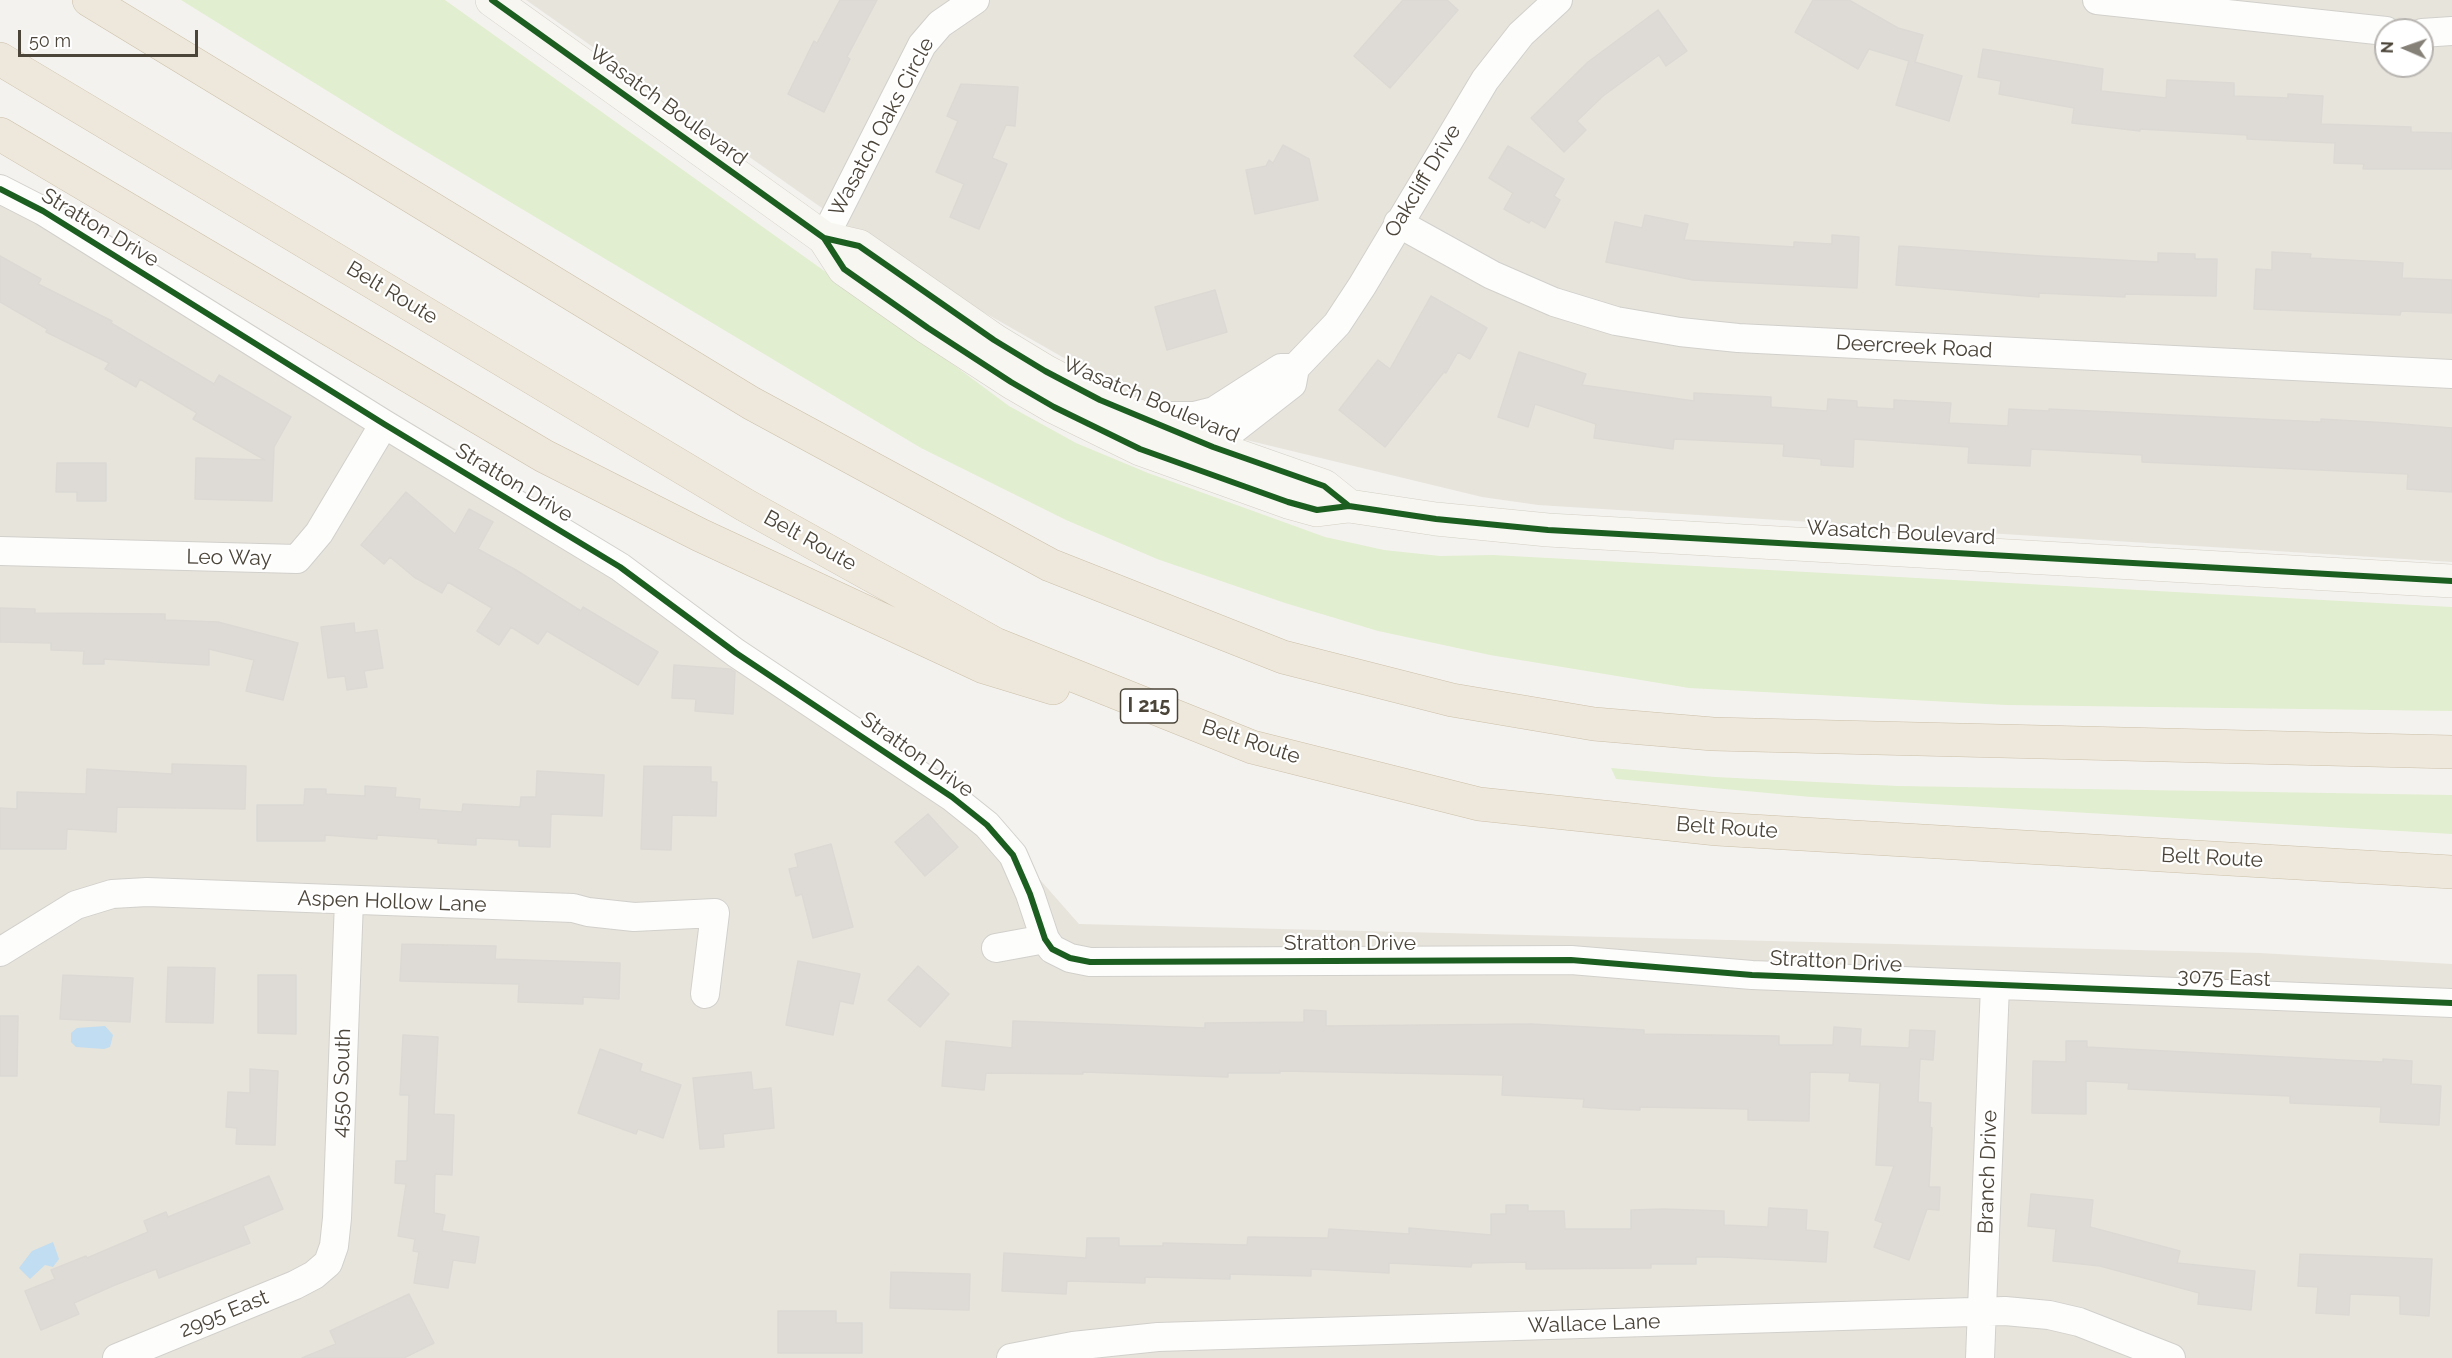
<!DOCTYPE html>
<style>
body{margin:0}
#map{position:relative;width:2452px;height:1358px;overflow:hidden;background:#f4f2ee;font-family:Raleway,sans-serif}
canvas{display:block}
.north{position:absolute;left:2374px;top:18px;width:60px;height:60px;box-sizing:border-box;background:#fff;border:2px solid #b7b4b0;border-radius:50%;rotate:272deg;font-size:16px;font-weight:700;line-height:24px;text-align:center;color:#4b4439}
.north::after{content:'';display:block;margin:auto;width:21px;height:27px;background:#868178;clip-path:polygon(50% 0,100% 100%,50% 72%,0 100%)}
.scale{position:absolute;left:18px;top:30px;width:180px;height:27px;box-sizing:border-box;border:3px solid #4b4439;border-top:0;padding-left:8px;font-size:18px;line-height:21px;white-space:nowrap;color:#4b4439;-webkit-text-stroke:4px #fff;paint-order:stroke}
</style>
<div id="map">
<canvas width="2452" height="1358"></canvas>
<div class="north">N</div>
<div class="scale">50 m</div>
</div>
<script>
const c = document.querySelector('canvas').getContext('2d');
c.lineJoin = 'round';
function fillPath(path, color) { c.fillStyle = color; c.fill(path, 'evenodd'); }
const toPath = rows => new Path2D(rows.map(r => 'M' + r).join(''));
function trace(path, color, width, dash) { c.strokeStyle = color; c.lineWidth = width; c.lineCap = dash ? 'butt' : 'round'; c.setLineDash(dash || []); c.stroke(path); }
function label(font, color, halo, rows, align = 'center') {
  c.font = font + ' Raleway,sans-serif'; c.lineWidth = 4.5; c.setLineDash([]); c.textBaseline = 'middle'; c.strokeStyle = halo; c.fillStyle = color; for (const [text, x, y, turn = 0] of rows) {
    c.save(); c.translate(x, y); c.rotate((+turn || 0) * Math.PI / 180); c.textAlign = isNaN(turn) ? turn : align; if (halo) c.strokeText(text, 0, 0); c.fillText(text, 0, 0); c.restore();
  }
}
fillPath(toPath([
 [526,0,2452,0,2452,562,1538,505,1482,497,1180,424,913,272],
 [2386,30,2422,30,2422,66,2386,66],
 [0,187,504,477,990,823,1079,924,2260,953,2452,964,2452,1358,0,1358]
]), '#e7e4dc');
fillPath(toPath([
 [181,0,445,0,893,320,1009,406,1076,443,1148,473,1325,537,1384,550,1440,556,1493,555,2452,607,2452,711,2006,705,1689,688,1490,655,1378,631,1285,603,1157,559,1066,520,921,448,395,133],
 [1611,768,1715,777,1898,786,2452,795,2452,834,1811,797,1616,779]
]), '#e1eecf');
fillPath(toPath([
 [105,1026,113,1035,110,1047,104,1049,76,1047,71,1042,71,1033,77,1028],
 [53,1242,59,1259,53,1267,45,1265,30,1279,19,1268,32,1251]
]), '#c0ddf1');
const building = toPath([
 [840,0,877,0,847,57,850,59,824,112,788,94,814,41,817,43,840,0],
 [1403,0,1447,0,1458,10,1390,88,1354,56,1403,0],
 [1813,0,1849,0,1898,28,1923,35,1915,62,1962,76,1949,121,1896,105,1909,61,1869,49,1858,69,1795,32,1813,0],
 [1658,10,1687,51,1666,66,1659,55,1603,96,1577,121,1586,130,1564,152,1531,118,1588,62,1658,10],
 [1983,49,2103,69,2101,91,2166,98,2167,80,2234,83,2234,96,2288,98,2288,94,2323,96,2321,124,2411,127,2411,132,2452,133,2452,169,2363,169,2364,164,2334,163,2335,143,2247,139,2247,135,2140,129,2140,131,2072,123,2074,108,1999,94,2001,81,1978,77,1983,49],
 [961,84,1018,87,1015,126,1006,125,992,158,1007,164,979,229,950,217,964,184,936,172,958,121,947,116,961,84],
 [1283,145,1309,159,1318,200,1255,214,1246,170,1266,166,1269,160,1273,163,1283,145],
 [1508,146,1564,179,1554,196,1560,200,1545,228,1531,220,1529,223,1504,209,1513,193,1489,178,1508,146],
 [1645,215,1688,224,1684,240,1794,247,1794,242,1832,244,1832,235,1859,237,1857,288,1693,280,1606,262,1615,222,1642,228,1645,215],
 [1899,246,2041,256,2158,262,2158,253,2195,254,2195,259,2217,259,2216,296,2125,294,2125,297,2039,293,2039,297,1896,285,1899,246],
 [2272,252,2311,254,2310,258,2403,263,2402,278,2452,280,2452,313,2401,311,2400,315,2254,309,2256,269,2272,270,2272,252],
 [0,256,41,279,38,284,112,321,111,323,214,384,219,375,291,417,274,447,272,501,195,499,196,458,265,460,193,419,197,413,140,379,136,387,105,369,109,363,46,332,47,329,0,302,0,256],
 [1215,290,1227,332,1167,350,1155,307,1215,290],
 [1431,296,1487,328,1470,359,1458,352,1446,373,1444,372,1385,447,1339,410,1378,360,1390,369,1431,296],
 [1519,352,1586,374,1582,385,1694,401,1694,393,1771,397,1771,407,1827,411,1828,399,1857,401,1857,407,1894,409,1894,400,1951,403,1949,423,2008,426,2009,409,2049,411,2049,409,2321,422,2321,419,2389,423,2452,428,2452,492,2407,489,2408,474,2142,462,2142,455,2031,449,2030,466,1968,463,1969,447,1854,439,1853,467,1821,465,1821,459,1783,456,1784,444,1674,439,1673,449,1594,438,1596,424,1535,404,1528,427,1498,417,1519,352],
 [57,463,106,463,106,501,77,501,77,492,56,492,57,463],
 [406,492,455,534,469,509,493,522,478,549,516,570,581,611,583,607,658,652,638,685,547,631,538,644,511,627,499,645,477,631,492,608,448,582,442,593,414,577,390,557,384,564,361,545,406,492],
 [0,608,35,609,35,613,165,614,165,620,218,622,298,643,283,700,246,691,254,660,209,649,209,665,104,659,104,664,83,664,84,651,51,650,51,643,0,642,0,608],
 [354,623,355,633,377,630,383,668,364,671,367,687,347,690,345,676,328,678,321,627,354,623],
 [674,665,730,669,735,672,733,714,695,711,696,699,672,698,674,665],
 [172,764,246,766,245,809,117,807,116,832,67,829,66,849,0,849,0,808,17,809,17,792,86,794,87,769,172,774,172,764],
 [644,766,711,767,711,782,717,782,716,816,672,815,671,850,641,849,644,766],
 [537,771,604,775,602,816,551,814,550,847,519,846,519,840,476,838,476,845,438,843,438,839,377,835,377,839,325,835,325,841,257,841,257,805,304,805,305,789,326,789,326,794,365,796,365,786,396,788,395,797,420,799,419,809,462,812,463,804,520,807,521,797,536,797,537,771],
 [928,814,958,847,925,876,895,842,928,814],
 [831,844,853,927,813,938,802,894,796,896,789,869,798,867,795,854,831,844],
 [402,944,496,946,495,959,620,963,619,999,583,997,583,1004,518,1002,519,984,400,981,402,944],
 [798,961,860,974,853,1004,840,1001,833,1035,786,1025,798,961],
 [918,966,949,994,920,1027,888,1000,918,966],
 [168,967,215,968,213,1023,166,1022,168,967],
 [63,975,133,978,130,1022,60,1019,63,975],
 [258,975,296,975,296,1034,258,1033,258,975],
 [1304,1010,1326,1011,1326,1026,1531,1024,1644,1030,1644,1034,1779,1036,1779,1045,1833,1045,1834,1027,1861,1029,1860,1046,1909,1048,1910,1030,1935,1031,1933,1060,1920,1059,1918,1102,1931,1103,1930,1127,1932,1128,1929,1187,1940,1187,1939,1210,1927,1209,1909,1260,1874,1247,1883,1223,1875,1220,1894,1166,1876,1165,1880,1083,1849,1081,1850,1073,1810,1072,1809,1121,1748,1120,1748,1109,1640,1107,1640,1110,1610,1109,1583,1107,1584,1099,1502,1095,1503,1075,1280,1071,1280,1073,1228,1073,1228,1077,1083,1072,1083,1074,986,1073,984,1090,942,1086,946,1041,1012,1048,1013,1021,1205,1028,1205,1023,1304,1022,1304,1010],
 [0,1016,18,1016,17,1076,0,1076,0,1016],
 [403,1035,438,1037,434,1114,454,1115,452,1175,435,1174,434,1213,445,1215,442,1231,479,1237,475,1263,453,1260,448,1288,414,1283,419,1252,413,1251,415,1239,398,1236,406,1184,395,1183,396,1161,407,1161,409,1095,400,1095,403,1035],
 [2066,1041,2087,1041,2087,1047,2383,1062,2383,1059,2412,1061,2411,1084,2441,1086,2439,1125,2380,1122,2381,1107,2290,1103,2290,1096,2128,1089,2129,1083,2086,1081,2086,1114,2032,1113,2033,1061,2066,1062,2066,1041],
 [600,1049,642,1064,640,1071,681,1085,663,1138,638,1129,636,1134,578,1113,600,1049],
 [250,1069,278,1071,275,1145,236,1144,237,1128,226,1127,228,1092,250,1093,250,1069],
 [751,1072,753,1090,771,1088,774,1128,723,1134,724,1147,700,1149,693,1078,751,1072],
 [269,1176,283,1209,243,1226,250,1243,159,1278,156,1269,115,1285,74,1303,79,1314,41,1330,25,1291,55,1279,51,1270,86,1256,87,1258,148,1232,144,1221,166,1212,168,1217,269,1176],
 [2031,1194,2093,1200,2090,1227,2180,1251,2177,1263,2255,1271,2251,1310,2198,1304,2199,1293,2100,1266,2053,1261,2056,1229,2028,1226,2031,1194],
 [1506,1205,1528,1205,1528,1211,1564,1211,1565,1229,1631,1229,1631,1210,1663,1209,1724,1211,1724,1225,1768,1227,1769,1208,1807,1210,1806,1230,1828,1232,1826,1262,1723,1257,1696,1257,1696,1264,1651,1264,1651,1268,1526,1269,1526,1262,1472,1263,1471,1267,1389,1263,1389,1273,1311,1269,1311,1276,1230,1274,1230,1279,1145,1277,1145,1283,1067,1281,1066,1294,1002,1291,1004,1253,1086,1258,1087,1238,1119,1238,1119,1246,1163,1246,1163,1243,1247,1245,1248,1237,1328,1238,1329,1229,1409,1234,1409,1228,1491,1235,1491,1214,1506,1214,1506,1205],
 [2300,1254,2432,1259,2429,1316,2400,1314,2400,1296,2350,1294,2349,1315,2316,1313,2318,1287,2298,1286,2300,1254],
 [891,1272,970,1274,969,1310,890,1308,891,1272],
 [409,1294,434,1343,404,1358,302,1358,336,1344,330,1331,409,1294],
 [778,1311,836,1311,836,1323,862,1323,862,1353,778,1353,778,1311]
]);
fillPath(building, '#dedbd6');
trace(building, '#dcd9d4', 1.5);
const street = toPath([
 [2097,0,2386,31],
 [2422,33,2452,31],
 [0,189,43,211,384,424,620,567,736,653,952,797,987,825,1013,855,1030,894,1045,939,1052,949,1070,958,1090,962,1571,960,1752,975,2452,1003],
 [1398,223,1492,275,1554,302,1616,321,1680,332,1738,338,2452,374],
 [824,238,922,45,940,24,975,0],
 [1140,416,1194,416,1214,411,1281,368,1295,368],
 [1197,458,1292,384,1295,368,1337,324,1362,286,1485,80,1521,34,1558,0],
 [0,551,297,559,319,533,384,424],
 [996,948,1045,939],
 [0,952,76,905,112,894,147,892,573,908,588,912,634,917,715,913,705,994],
 [117,1358,295,1285,314,1275,328,1263,334,1246,337,1218,349,901],
 [1011,1358,1073,1346,1158,1337,2005,1311,2049,1315,2079,1322,2171,1358],
 [1980,1358,1995,986]
]);
const secondary = toPath([
 [492,0,824,238,844,269,928,328,1011,382,1054,407,1140,449,1288,502,1317,510,1349,506,1436,519,1548,530,2452,581],
 [824,238,859,246,994,340,1045,371,1100,400,1213,447,1324,486,1349,506]
]);
const highway = toPath([
 [89,0,751,403,1050,565,1283,657,1452,700,1594,724,1713,734,2452,752],
 [0,59,745,505,995,644,1252,747,1479,804,1717,829,2452,872],
 [0,134,544,456,700,535,984,667,1053,688]
]);
trace(street, '#d2d0cb', 30);
trace(secondary, '#d3cfc5', 34);
trace(highway, '#ccbfa9', 34);
trace(street, '#fdfdfc', 28);
trace(secondary, '#f7f6f1', 33);
trace(highway, '#ede8db', 33);
trace(toPath([
 [492,0,824,238,844,269,928,328,1011,382,1054,407,1140,449,1288,502,1317,510,1349,506,1436,519,1548,530,2452,581],
 [0,189,43,211,384,424,620,567,736,653,952,797,987,825,1013,855,1030,894,1045,939,1052,949,1070,958,1090,962,1571,960,1752,975,2452,1003],
 [824,238,859,246,994,340,1045,371,1100,400,1213,447,1324,486,1349,506]
]), '#1b5e20', 6);
for (const [x, y, w] of [
 [1149,706,57]
]) { const box = new Path2D(); box.roundRect(x - w / 2, y - 17, w, 34, 4.5); c.fillStyle = '#fff'; c.fill(box); trace(box, '#4b4439', 1.5); }
label('bold 20px', '#4b4439', null, [
 ["I 215",1149,706]
]);
label('21px', '#4b4439', '#fff', [
 ["Wasatch Boulevard",668,106,36],
 ["Wasatch Oaks Circle",882,127,-62],
 ["Oakcliff Drive",1423,181,-59],
 ["Stratton Drive",100,228,31],
 ["Belt Route",392,293,31],
 ["Deercreek Road",1914,347,3],
 ["Wasatch Boulevard",1151,400,23],
 ["Stratton Drive",514,483,31],
 ["Wasatch Boulevard",1901,533,3],
 ["Belt Route",810,541,29],
 ["Leo Way",229,558,1],
 ["Belt Route",1251,742,18],
 ["Stratton Drive",917,755,35],
 ["Belt Route",1727,828,4],
 ["Belt Route",2212,858,3],
 ["Aspen Hollow Lane",392,902,2],
 ["Stratton Drive",1350,944],
 ["Stratton Drive",1836,962,3],
 ["3075 East",2224,978,2],
 ["4550 South",342,1083,-88],
 ["Branch Drive",1988,1172,-88],
 ["2995 East",224,1314,-22],
 ["Wallace Lane",1594,1324,-2]
]);
</script>
